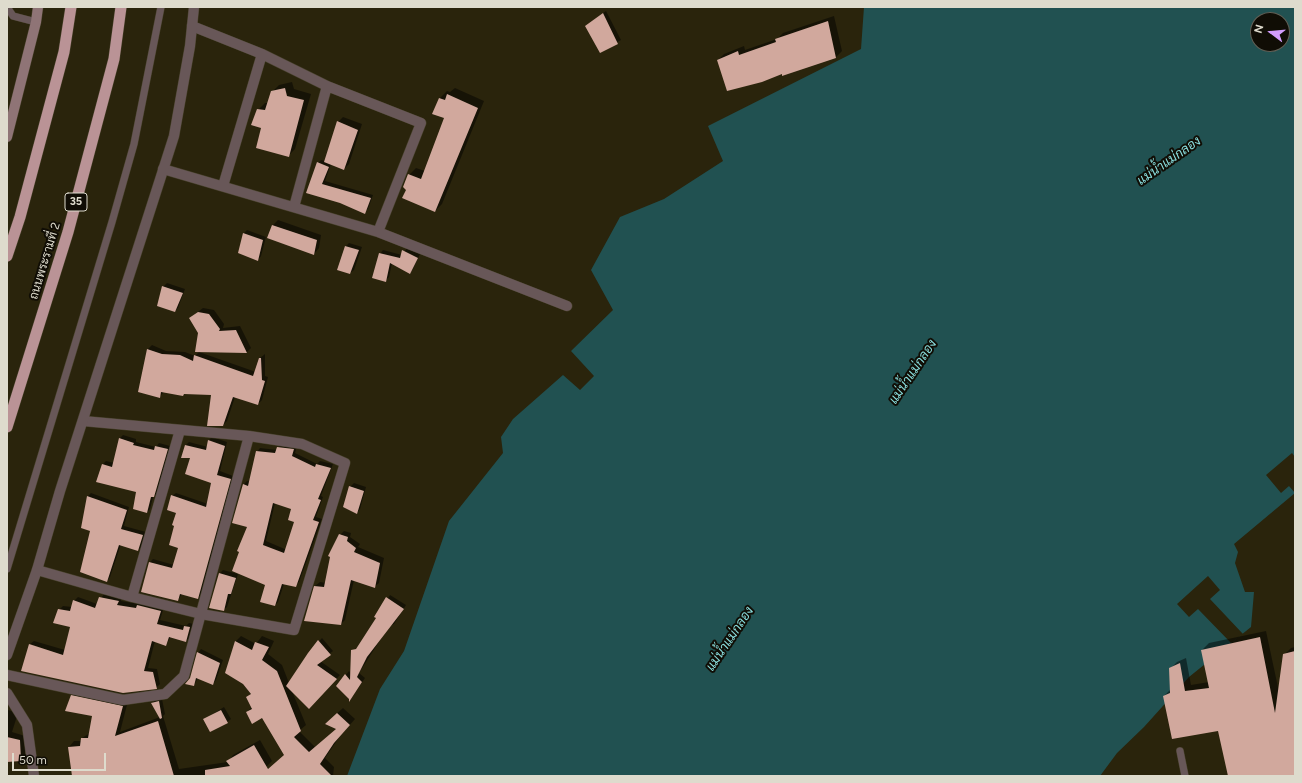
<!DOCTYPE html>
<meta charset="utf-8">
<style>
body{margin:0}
#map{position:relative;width:1302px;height:783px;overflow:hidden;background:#2a240c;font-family:Figtree,sans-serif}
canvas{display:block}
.frame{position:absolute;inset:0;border:8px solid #dedbcd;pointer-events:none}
.north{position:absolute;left:1250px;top:12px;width:40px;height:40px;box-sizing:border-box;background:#100d05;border:1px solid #625f55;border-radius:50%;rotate:286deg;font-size:11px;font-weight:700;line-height:16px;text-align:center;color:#dedbcd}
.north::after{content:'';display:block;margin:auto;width:14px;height:18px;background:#d29dfd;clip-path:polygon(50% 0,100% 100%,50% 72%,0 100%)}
.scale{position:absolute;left:12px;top:753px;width:94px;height:18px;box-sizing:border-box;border:2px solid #dedbcd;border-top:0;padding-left:5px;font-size:12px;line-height:14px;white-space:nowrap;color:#dedbcd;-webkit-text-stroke:3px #100d05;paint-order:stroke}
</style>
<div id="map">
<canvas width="1302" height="783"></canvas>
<div class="frame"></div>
<div class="north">N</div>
<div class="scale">50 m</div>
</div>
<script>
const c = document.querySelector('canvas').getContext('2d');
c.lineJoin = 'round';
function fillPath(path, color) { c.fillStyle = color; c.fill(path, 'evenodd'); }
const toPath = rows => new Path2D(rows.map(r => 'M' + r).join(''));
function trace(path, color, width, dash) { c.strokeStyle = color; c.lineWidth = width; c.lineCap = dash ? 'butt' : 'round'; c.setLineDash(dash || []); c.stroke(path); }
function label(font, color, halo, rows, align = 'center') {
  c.font = font + ' Figtree,Sarabun,sans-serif'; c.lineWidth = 4; c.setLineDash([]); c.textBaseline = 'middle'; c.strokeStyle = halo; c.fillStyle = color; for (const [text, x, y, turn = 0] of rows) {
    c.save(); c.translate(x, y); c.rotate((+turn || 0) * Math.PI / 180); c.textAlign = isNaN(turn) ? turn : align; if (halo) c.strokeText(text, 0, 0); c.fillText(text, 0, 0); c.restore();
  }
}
fillPath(toPath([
 [864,7,1295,7,1295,493,1234,544,1238,552,1235,563,1245,592,1254,592,1251,627,1189,677,1144,727,1117,753,1100,776,347,776,380,689,404,651,449,521,503,453,501,437,513,419,563,375,580,390,594,376,571,351,613,310,591,270,620,217,664,199,723,161,708,126,861,49],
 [1258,20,1282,20,1282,44,1258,44]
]), '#215151');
fillPath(toPath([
 [1292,453,1295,457,1295,493,1289,486,1281,493,1266,475],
 [1208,576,1220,590,1210,599,1243,634,1231,643,1198,609,1189,617,1177,604]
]), '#2a240c');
fillPath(toPath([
 [606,11,621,40,601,51,590,23],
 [834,16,842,51,836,57,783,75,783,73,718,60,724,54,744,46,745,50,777,39,783,33],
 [292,82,294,89,311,94,295,149,288,156,262,127,258,110,265,103,268,103,272,92,279,85],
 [455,88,484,101,442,204,435,211,407,190,409,175,416,168,425,171,446,118,433,113,440,98,447,91,450,92],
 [343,117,362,124,349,164,344,169,331,164,325,181,373,195,368,209,364,212,341,202,307,192,318,163,321,160,326,161,338,122],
 [278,220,321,235,319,248,314,254,268,238,273,225],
 [247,230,266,237,261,256,258,260,244,233],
 [349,243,362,247,354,270,350,273,339,269,346,246],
 [407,248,420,254,413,269,410,273,392,263,389,277,385,281,380,254,383,250,402,255],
 [167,283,185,289,178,308,175,311,163,287],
 [203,308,214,310,224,324,223,328,240,326,251,348,247,352,196,351,199,333,190,318],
 [152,345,166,351,185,352,195,356,199,352,256,372,260,358,265,354,265,376,268,377,262,400,258,404,235,397,227,421,223,425,212,394,164,392,159,397,139,391,148,349],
 [123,435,136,439,136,442,156,447,159,443,170,446,157,493,153,497,150,509,147,512,137,491,103,464,106,461,114,463,120,438],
 [212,437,227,442,220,471,233,476,201,594,198,598,182,594,178,600,150,562,153,559,174,565,179,548,176,525,177,512,172,496,176,493,208,504,212,482,191,457,183,457,186,445,189,442,208,447,209,440],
 [281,444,297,446,295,453,317,464,320,461,333,464,321,496,323,497,316,517,322,519,299,582,295,586,284,584,278,602,275,605,266,585,248,526,234,522,244,484,247,481,250,482,257,452,260,448,277,450],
 [275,503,292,508,296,521,287,550,266,541],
 [354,483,366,487,360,509,357,513,350,487],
 [91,493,129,507,124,526,146,532,141,547,138,550,121,544,110,577,107,581,92,531,82,528,88,496],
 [344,531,351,533,350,537,360,544,358,547,384,558,379,583,374,587,354,580,345,620,341,624,315,586,320,582,326,583,340,535],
 [223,570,238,574,227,607,223,610,220,573],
 [104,594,122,597,121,601,139,604,142,602,164,607,160,620,186,626,189,623,194,624,190,637,186,641,171,636,166,645,155,641,148,668,157,669,160,684,156,688,30,644,34,641,65,650,71,627,59,610,63,606,72,607,74,601,78,597,97,604],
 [390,595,406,605,394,624,389,626,359,673,365,678,350,700,337,686,349,671,351,674,352,651,359,647],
 [1266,631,1279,692,1284,655,1291,648,1295,647,1295,776,1229,776,1219,730,1164,696,1171,689,1170,669,1177,662,1186,658,1191,685,1209,682,1202,650,1209,643],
 [241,636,256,644,262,636,274,641,268,654,282,665,289,683,308,654,322,638,333,651,320,661,340,675,309,707,292,691,306,725,299,731,315,747,337,729,332,718,343,708,355,719,340,736,325,758,334,767,333,776,273,776,268,769,285,755,262,717,247,712,252,707,247,698,251,694,243,684,226,673,236,641],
 [201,649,223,660,216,680,213,684,198,678,194,685,191,678,198,653],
 [77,690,128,701,120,732,160,717,152,703,156,700,162,699,165,714,163,716,179,769,228,762,233,755,260,740,272,761,266,767,249,776,73,776,69,747,74,741,82,741,82,738,90,733,93,716,71,696],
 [224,707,231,719,227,722,204,720],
 [8,710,18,713,12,732,25,736,25,755,21,760,7,761]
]), '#0007');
fillPath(toPath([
 [603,13,618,44,600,53,585,26],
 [828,21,836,58,782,76,782,74,762,82,727,91,717,60,738,51,739,55,776,42,775,39],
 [285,88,287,96,304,100,289,157,256,148,261,128,251,125,257,109,265,110,271,91],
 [447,94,478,108,435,212,402,198,406,190,403,187,408,174,421,179,444,118,432,114,439,98,445,100],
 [337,121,358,130,344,170,324,162],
 [317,162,329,167,322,184,371,198,365,214,340,203,306,193],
 [272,225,317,240,314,255,267,238],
 [243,233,263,240,258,261,238,253],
 [345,246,359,250,350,274,337,270],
 [402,250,418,258,410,274,390,263,386,282,372,278,379,253,400,258],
 [162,286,183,293,175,312,157,306],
 [198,312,209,314,220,329,219,331,236,330,247,353,195,352,198,333,189,318],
 [147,349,162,354,180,355,193,361,194,355,253,376,259,358,261,358,262,380,265,381,258,405,233,397,223,426,207,426,211,395,184,394,183,396,161,392,160,398,138,392],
 [119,438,134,443,133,445,154,450,155,446,168,449,154,497,151,497,147,513,133,509,136,492,96,482,102,464,112,467],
 [208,440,225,446,217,475,231,479,198,599,180,594,178,601,141,592,149,562,172,568,178,548,169,545,174,526,172,525,176,513,167,510,171,495,206,507,211,483,185,474,190,458,181,458,185,445,206,450],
 [277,447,294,449,292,456,315,467,316,464,331,468,318,499,321,500,313,520,319,522,296,587,282,584,275,606,260,602,265,585,232,571,239,552,237,551,247,527,232,523,243,484,248,486,256,451,275,453],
 [273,503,291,509,288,520,294,522,284,553,263,545],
 [349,486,364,491,357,514,343,507],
 [87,496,127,510,121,529,143,535,138,551,119,545,107,582,80,572,90,531,81,528],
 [339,534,348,537,347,541,356,548,354,552,380,563,375,588,351,580,341,625,304,621,314,586,324,587,330,557,328,556],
 [219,573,236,578,231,594,228,594,224,611,209,608],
 [99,597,119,601,117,605,136,608,137,605,161,611,157,624,183,630,184,626,190,627,186,642,169,637,166,646,152,641,144,671,153,672,157,689,123,693,21,671,29,644,63,655,70,627,53,623,58,609,70,611,73,600,95,608],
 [386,597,404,609,367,657,357,677,362,682,349,702,349,699,336,686,345,674,350,680,351,650,356,649,376,618,374,617],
 [1260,637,1275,713,1283,654,1295,651,1295,776,1228,776,1218,731,1172,739,1163,696,1170,693,1169,668,1180,663,1185,691,1209,688,1201,650],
 [318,640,331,655,317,665,337,679,309,709,286,686,308,653],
 [235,641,252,650,255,642,269,647,262,660,277,671,301,731,294,737,309,752,336,729,325,724,337,713,350,725,334,743,320,764,332,776,205,776,205,770,230,766,226,761,254,745,268,769,284,755,262,718,252,724,246,712,252,709,246,697,251,694,243,684,225,673],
 [197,652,220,663,213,685,196,678,194,686,185,684,190,678],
 [71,695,123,706,115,736,158,721,174,776,72,776,68,747,80,746,81,738,88,738,92,716,65,711],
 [159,701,162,718,160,719,151,703],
 [221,710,228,723,210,732,203,719],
 [7,737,20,740,21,761,7,762]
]), '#d1a89d');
const service = toPath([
 [7,7,13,16,36,22],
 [7,569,112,222,134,144,161,7],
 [1180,751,1185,776]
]);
const minor = toPath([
 [192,26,262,54,223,186],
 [262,54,327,86,421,123,378,232],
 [163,169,378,232,567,306],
 [294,207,327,86],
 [37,570,132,597,201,614,294,630,345,463,302,444,249,436,83,421],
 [132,597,180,430],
 [7,675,123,700,165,694,184,676,249,436],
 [7,693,27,725,34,776]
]);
const tertiary = toPath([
 [7,655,37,570,60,491,174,136,190,46,194,7]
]);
const secondary = toPath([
 [7,137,36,22,38,7]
]);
const trunk = toPath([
 [7,256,20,217,64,52,71,7],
 [7,427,68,232,114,59,121,7]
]);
trace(service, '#47412b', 8);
trace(minor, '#47412b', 11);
trace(tertiary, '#47412b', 11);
trace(secondary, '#47412b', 11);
trace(trunk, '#47412b', 12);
trace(service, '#685758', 7);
trace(minor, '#685758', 10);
trace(tertiary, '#685758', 10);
trace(secondary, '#8f7476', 10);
trace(trunk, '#ba9396', 11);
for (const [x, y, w] of [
 [76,202,22]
]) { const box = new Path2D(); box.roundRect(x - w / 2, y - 9, w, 18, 3); c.fillStyle = '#100d05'; c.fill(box); trace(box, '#dedbcd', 1); }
label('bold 11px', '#dedbcd', null, [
 ["35",76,202]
]);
label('12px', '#dedbcd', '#100d05', [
 ["ถนนพระรามที่ 2",45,261,-73]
]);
label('italic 13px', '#8adede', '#100d05', [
 ["แม่น้ำแม่กลอง",1169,161,-35],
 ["แม่น้ำแม่กลอง",913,372,-56],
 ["แม่น้ำแม่กลอง",730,639,-56]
]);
</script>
